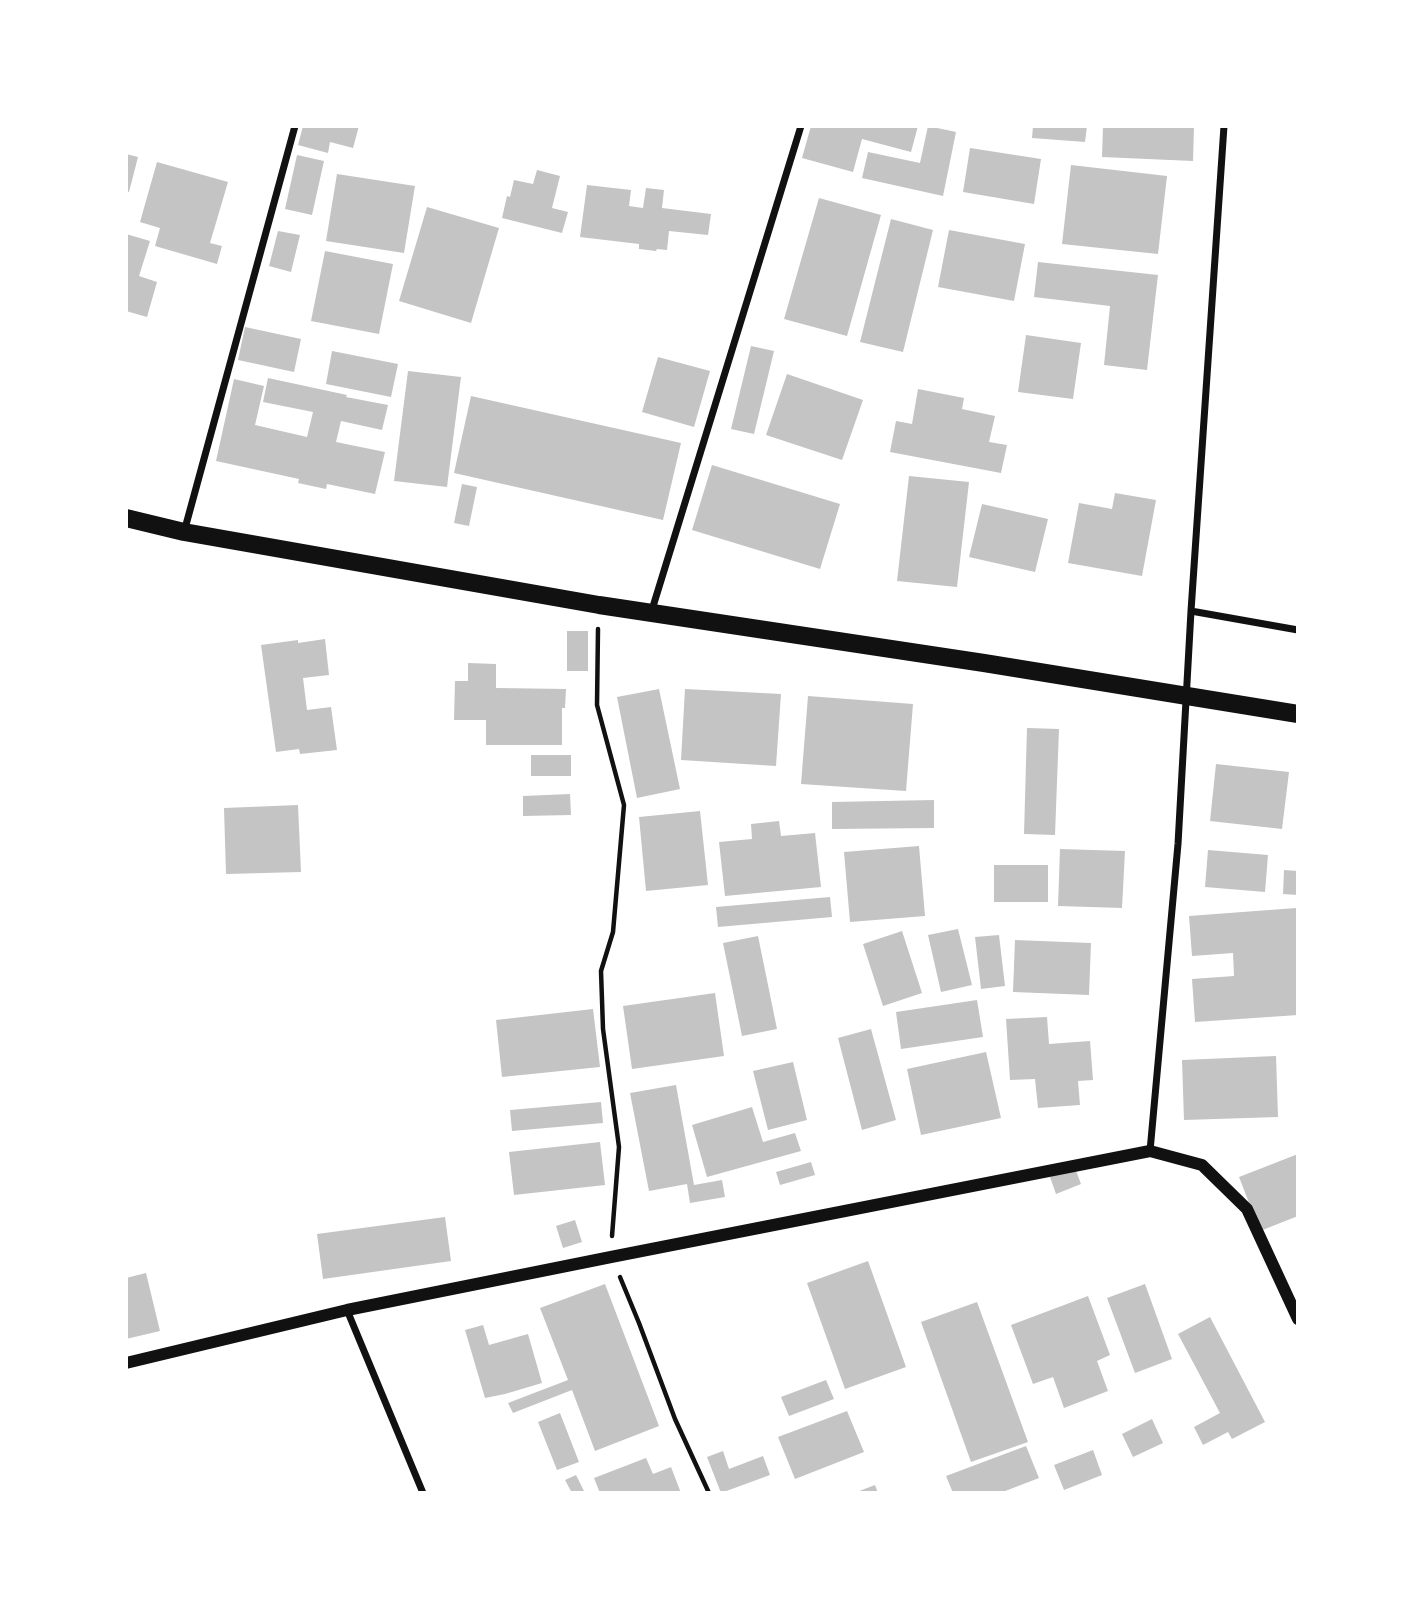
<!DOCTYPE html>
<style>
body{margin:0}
#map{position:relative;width:1424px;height:1619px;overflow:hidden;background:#fff;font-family:Commissioner,sans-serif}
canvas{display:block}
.frame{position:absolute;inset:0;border:128px solid #fff;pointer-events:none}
</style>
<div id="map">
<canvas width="1424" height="1619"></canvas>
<div class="frame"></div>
</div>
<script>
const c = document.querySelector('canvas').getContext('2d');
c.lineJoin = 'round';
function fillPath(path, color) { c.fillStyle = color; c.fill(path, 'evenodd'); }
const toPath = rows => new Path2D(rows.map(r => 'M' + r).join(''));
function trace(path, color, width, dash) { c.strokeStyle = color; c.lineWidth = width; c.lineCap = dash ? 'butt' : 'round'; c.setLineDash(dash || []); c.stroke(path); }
fillPath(toPath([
 [303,126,359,126,353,148,330,142,328,153,298,145],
 [811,126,918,126,911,152,862,139,853,172,802,158],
 [928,126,956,132,943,196,862,178,868,152,920,163],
 [1033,126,1087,126,1085,142,1032,138],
 [1103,126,1194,126,1193,161,1102,157],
 [970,148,1041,159,1034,204,963,192],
 [126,154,138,157,129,192,126,191],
 [297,155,324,161,312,215,285,209],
 [157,162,228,182,210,243,222,246,217,264,155,246,160,228,140,222],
 [1071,165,1167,176,1158,254,1062,244],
 [537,170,560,176,552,208,568,212,562,233,502,218,507,196,510,197,514,180,533,184],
 [337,174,415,186,404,253,326,241],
 [587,185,631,190,629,206,643,208,646,188,664,190,662,208,711,214,708,235,669,231,667,250,657,249,656,251,639,249,639,244,580,237],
 [819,198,881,215,847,336,784,319],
 [427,207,499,228,471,323,399,301],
 [891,219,933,230,903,352,860,342],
 [949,230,1025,244,1014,301,938,287],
 [278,231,300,235,291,272,269,266],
 [126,234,150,241,139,276,157,282,147,317,126,311],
 [325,251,393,264,379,334,311,321],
 [1038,262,1158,275,1147,370,1104,365,1110,306,1034,297],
 [245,327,301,339,294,372,238,360],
 [1026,335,1081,343,1073,399,1018,392],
 [751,346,774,351,754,434,731,429],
 [332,351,398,364,391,397,326,384],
 [658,357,710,371,694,427,642,412],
 [408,371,461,377,447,487,394,481],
 [787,374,863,400,842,460,766,435],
 [268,378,347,395,346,397,388,405,382,430,341,421,336,442,385,452,375,494,327,484,326,489,298,483,299,479,216,461,234,379,264,386,255,425,307,437,313,412,263,402],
 [918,389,964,398,962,409,995,416,989,442,1007,445,1001,473,890,452,896,421,912,424],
 [471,396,681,443,663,520,454,473],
 [712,465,840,504,820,569,692,530],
 [909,476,969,482,957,587,897,581],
 [462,484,477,487,469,526,454,523],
 [1115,493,1156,500,1142,576,1068,563,1079,503,1112,509],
 [982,504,1048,519,1035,572,969,557],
 [567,631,588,631,588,671,567,671],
 [325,639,329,675,303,678,307,710,331,707,337,750,300,754,299,749,276,752,261,645,298,640,298,643],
 [468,663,496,664,496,688,566,689,565,708,562,708,562,745,486,745,486,720,454,720,455,681,468,681],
 [659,689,680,789,637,798,617,697],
 [685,689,781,694,776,766,681,760],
 [808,696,913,704,906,791,801,784],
 [1027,728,1059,729,1055,835,1024,834],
 [531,755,571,755,571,776,531,776],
 [1216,764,1289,772,1282,829,1210,821],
 [570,794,571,815,523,816,523,796],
 [934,800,934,828,832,829,832,802],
 [298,805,301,872,226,874,224,808],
 [700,811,708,885,646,891,639,817],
 [779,821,781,836,815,833,821,887,725,896,719,842,752,839,751,824],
 [919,846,925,916,850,922,844,852],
 [1060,849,1125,851,1122,908,1058,906],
 [1208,850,1268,855,1265,892,1205,887],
 [994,865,1048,865,1048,902,994,902],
 [1284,870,1298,871,1298,895,1283,894],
 [830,897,832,917,718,927,716,907],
 [1296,908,1298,937,1298,1015,1195,1022,1192,979,1234,976,1233,953,1192,956,1189,916],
 [958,929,972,985,941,992,928,935],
 [902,931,922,993,883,1006,863,944],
 [999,935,1005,986,981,989,975,937],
 [758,936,777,1029,742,1036,723,943],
 [1015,940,1091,943,1089,995,1013,992],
 [715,993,724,1056,632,1069,623,1006],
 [977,1000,983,1037,901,1049,896,1012],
 [593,1009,600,1067,502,1077,496,1020],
 [1047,1017,1049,1044,1090,1041,1093,1080,1078,1081,1080,1105,1038,1108,1035,1079,1010,1080,1006,1019],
 [871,1029,896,1120,862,1130,838,1038],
 [986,1052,1001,1118,921,1135,907,1069],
 [1276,1056,1278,1117,1184,1120,1182,1060],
 [793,1062,807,1120,768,1130,753,1071],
 [676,1085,694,1185,722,1180,725,1197,690,1203,687,1184,649,1191,630,1093],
 [601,1102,603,1123,512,1131,510,1110],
 [752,1107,763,1142,795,1133,801,1151,707,1177,692,1125],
 [600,1142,605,1185,514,1195,509,1152],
 [1298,1154,1298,1216,1260,1231,1239,1177],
 [811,1162,815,1175,780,1185,776,1172],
 [1075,1168,1081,1184,1056,1194,1050,1177],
 [445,1217,451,1261,323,1279,317,1234],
 [575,1220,582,1242,563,1248,556,1226],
 [868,1261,906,1367,845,1389,807,1283],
 [146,1273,160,1331,126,1339,126,1278],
 [605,1284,659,1426,595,1451,572,1390,513,1413,508,1403,568,1380,540,1308],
 [1145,1284,1172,1359,1135,1373,1107,1298],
 [1088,1296,1110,1355,1097,1361,1108,1391,1064,1408,1053,1377,1033,1384,1011,1325],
 [977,1302,1028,1442,971,1462,921,1322],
 [1210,1317,1265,1422,1232,1439,1228,1432,1203,1445,1194,1427,1220,1413,1178,1334],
 [483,1325,489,1345,528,1334,542,1383,505,1394,485,1398,465,1330],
 [826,1380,834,1399,789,1416,781,1397],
 [847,1411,864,1452,795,1479,778,1437],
 [560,1413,579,1462,557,1470,538,1422],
 [1152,1419,1163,1443,1133,1457,1122,1434],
 [1026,1446,1039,1478,1000,1493,953,1493,946,1476],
 [1093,1450,1102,1475,1064,1490,1054,1465],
 [723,1451,729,1469,763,1456,770,1475,721,1493,707,1457],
 [646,1458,653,1474,671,1467,681,1493,600,1493,594,1478],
 [576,1475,585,1493,572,1493,565,1480],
 [875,1485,878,1493,854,1493]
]), '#c4c4c4');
trace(toPath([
 [598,629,597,705,624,805,613,932,601,971,603,1029,619,1147,612,1236],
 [620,1277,639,1323,675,1419,709,1493]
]), '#111', 4.5);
trace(toPath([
 [184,532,295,126],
 [1191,611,1298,630],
 [651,613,801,126],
 [1150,1151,1178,844,1191,611,1224,126],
 [347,1310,423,1493]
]), '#111', 7);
trace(toPath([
 [126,1363,347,1310,611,1257,1150,1151,1202,1165,1247,1209,1298,1319]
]), '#111', 12);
trace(toPath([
 [126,518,184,532,599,605,984,663,1298,714]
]), '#111', 18);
</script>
